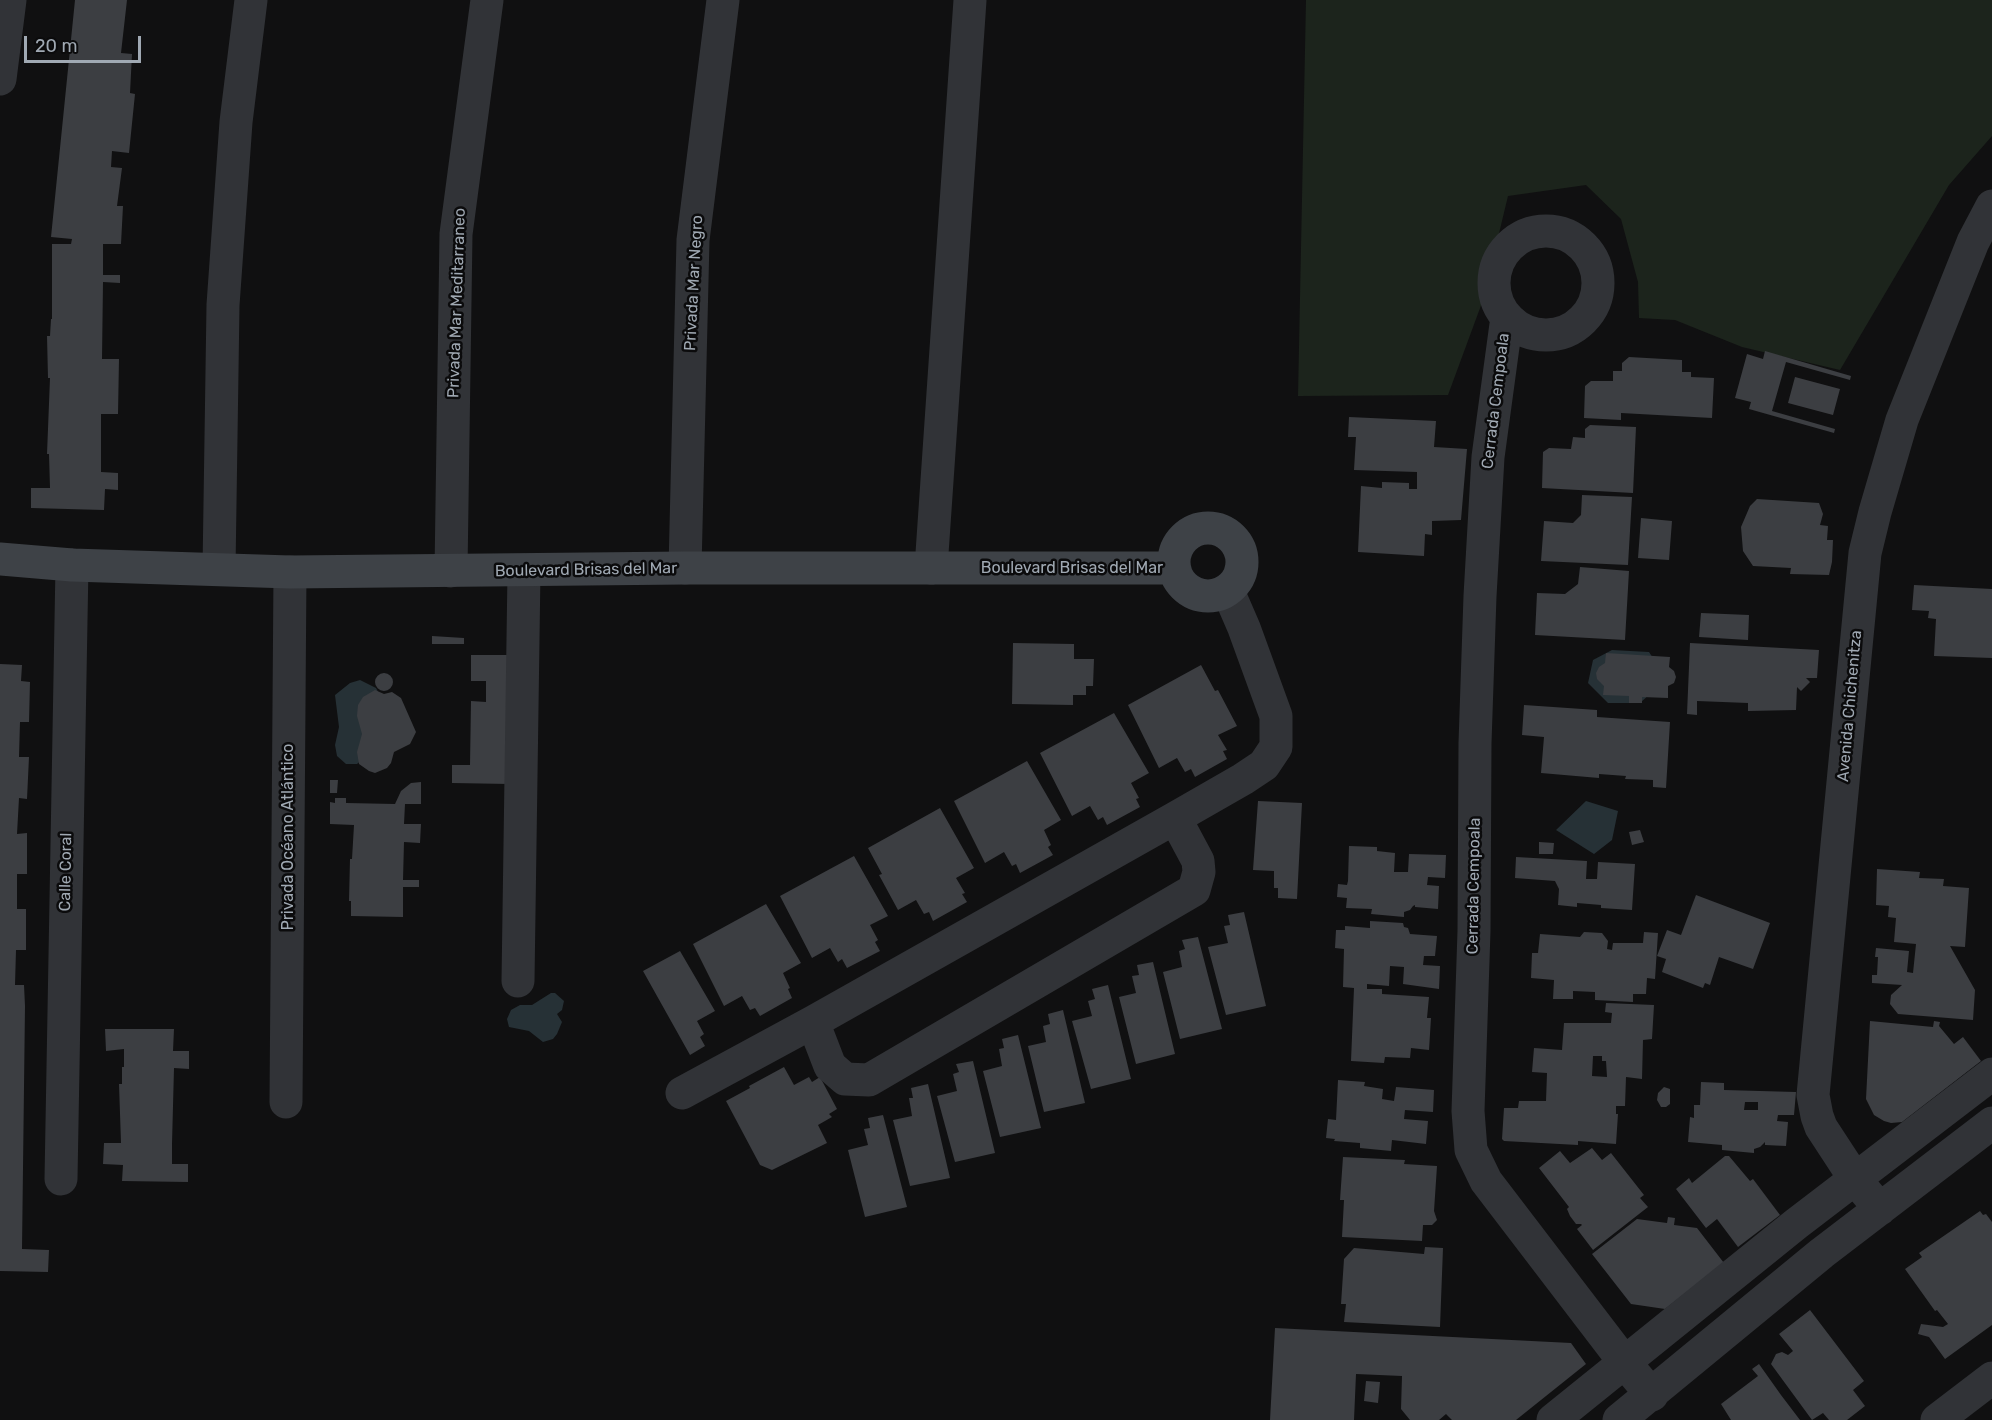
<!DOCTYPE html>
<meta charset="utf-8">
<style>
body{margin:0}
#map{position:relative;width:1992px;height:1420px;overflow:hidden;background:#101011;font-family:Rubik,sans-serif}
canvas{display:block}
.scale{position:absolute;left:24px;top:36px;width:117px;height:27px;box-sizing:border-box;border:3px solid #a0a9b3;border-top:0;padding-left:8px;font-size:18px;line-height:21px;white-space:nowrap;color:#a0a9b3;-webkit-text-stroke:4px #0b0b0c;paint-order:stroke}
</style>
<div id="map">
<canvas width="1992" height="1420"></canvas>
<div class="scale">20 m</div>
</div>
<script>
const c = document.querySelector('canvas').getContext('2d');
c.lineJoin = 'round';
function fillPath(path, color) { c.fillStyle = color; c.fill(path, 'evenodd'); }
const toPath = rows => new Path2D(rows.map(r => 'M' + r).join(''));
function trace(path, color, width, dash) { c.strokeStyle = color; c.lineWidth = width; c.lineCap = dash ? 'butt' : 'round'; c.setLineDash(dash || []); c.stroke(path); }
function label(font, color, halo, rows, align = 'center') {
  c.font = font + ' Rubik,sans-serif'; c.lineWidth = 5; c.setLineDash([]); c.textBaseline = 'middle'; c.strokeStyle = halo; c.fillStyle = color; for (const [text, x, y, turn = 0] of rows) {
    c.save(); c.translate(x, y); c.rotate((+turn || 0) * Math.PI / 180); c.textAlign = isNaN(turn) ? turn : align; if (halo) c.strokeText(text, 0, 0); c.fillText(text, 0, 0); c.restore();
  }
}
fillPath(toPath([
 [1306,0,1992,0,1992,136,1949,185,1840,370,1742,347,1675,320,1639,318,1638,282,1621,219,1586,185,1508,196,1483,300,1448,395,1298,396]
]), '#1c241c');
fillPath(toPath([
 [1612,650,1649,652,1655,661,1651,693,1640,703,1608,703,1588,683,1593,660],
 [360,680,376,688,385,705,367,755,357,764,346,764,337,756,335,745,339,727,335,695,350,683],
 [1586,801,1618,811,1612,840,1594,854,1556,830],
 [551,993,555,993,564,1001,562,1010,557,1014,562,1022,557,1034,553,1039,543,1042,529,1031,509,1027,507,1019,511,1010,520,1005,532,1005]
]), '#263136');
fillPath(toPath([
 [75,0,127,0,121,53,132,54,130,93,135,94,129,153,112,151,111,167,122,168,117,206,123,206,121,244,103,244,103,275,120,275,120,283,103,282,102,359,119,359,118,414,101,414,101,472,118,473,118,490,105,489,104,510,31,508,31,488,50,488,49,454,47,454,50,378,48,378,47,336,50,336,51,319,52,319,52,244,71,244,72,239,51,237],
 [1765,351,1851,376,1850,380,1786,362,1772,411,1835,429,1834,433,1749,409,1751,402,1735,398,1747,354,1763,359],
 [1629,357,1682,360,1682,372,1691,372,1691,377,1714,378,1712,418,1621,413,1621,420,1584,418,1585,386,1591,381,1613,381,1613,371,1622,371,1622,363],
 [1795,377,1840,389,1833,415,1788,403],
 [1349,417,1436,421,1434,447,1467,449,1461,520,1432,521,1432,535,1425,534,1424,556,1358,552,1361,486,1382,488,1382,482,1409,483,1409,489,1417,489,1417,472,1354,470,1356,437,1348,437],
 [1590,425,1636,427,1633,493,1542,488,1543,452,1549,448,1571,449,1573,437,1585,438,1585,429],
 [1582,495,1632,497,1628,565,1541,561,1544,521,1573,523,1581,515],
 [1757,499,1819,503,1823,514,1820,525,1828,526,1827,540,1833,540,1832,562,1829,575,1790,574,1791,568,1753,566,1743,551,1741,527,1750,506],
 [1641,518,1672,521,1669,560,1638,558],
 [1580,567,1629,571,1625,640,1535,635,1537,593,1565,594,1578,584],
 [1914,585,1992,589,1992,658,1934,656,1936,619,1928,618,1929,611,1912,610],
 [1701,613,1749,615,1748,640,1699,637],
 [432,636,464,638,464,644,432,644],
 [1013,643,1074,644,1074,659,1094,659,1093,686,1086,686,1086,695,1073,695,1073,705,1012,704],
 [1690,643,1819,650,1817,678,1806,678,1810,682,1801,691,1797,687,1796,710,1748,711,1748,703,1697,701,1697,715,1687,714],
 [1606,653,1670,657,1669,667,1674,671,1676,677,1674,683,1668,686,1668,698,1642,697,1642,703,1629,703,1629,696,1603,695,1604,686,1597,679,1596,673,1599,667,1605,663],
 [471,655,507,655,510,784,452,783,452,765,470,765,471,701,486,702,486,681,471,681],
 [0,664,22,665,21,681,30,682,29,722,20,722,19,757,29,757,27,799,19,798,17,834,27,833,27,874,17,874,17,909,26,909,26,950,16,950,15,985,24,985,25,1006,22,1249,49,1250,48,1272,0,1271],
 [1201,665,1215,691,1218,690,1237,726,1218,735,1227,750,1223,751,1227,759,1195,777,1191,769,1185,772,1177,758,1159,768,1128,705],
 '375 682a9 9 0 1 1 18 0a9 9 0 1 1-18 0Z',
 [375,690,384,694,392,692,401,698,416,732,410,744,394,752,391,763,387,768,375,773,369,771,359,764,357,752,362,734,357,716,358,705,363,697],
 [1524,705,1597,710,1597,717,1670,722,1666,788,1653,787,1653,780,1625,779,1626,776,1599,774,1599,778,1541,773,1544,737,1522,735],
 [1114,713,1149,773,1131,783,1139,798,1136,799,1140,807,1107,825,1103,817,1098,820,1090,806,1072,816,1040,753],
 [1027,761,1061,820,1044,830,1051,845,1048,847,1053,855,1020,873,1016,864,1012,866,1004,852,985,863,954,801],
 [330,780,338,780,337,793,330,793],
 [421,782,421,804,405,804,404,824,421,824,420,843,404,842,403,880,419,880,419,887,403,887,403,917,351,916,351,901,349,901,350,859,352,859,354,825,330,824,330,802,335,803,335,798,346,798,346,803,395,804,401,791,411,783],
 [1258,801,1302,803,1297,899,1278,898,1278,888,1274,888,1274,871,1253,870],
 [940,808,974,868,956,878,965,893,962,894,967,902,933,921,929,912,924,914,916,900,898,910,879,875,882,874,868,848],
 [1640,830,1644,842,1632,845,1629,832],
 [1539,842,1554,843,1553,854,1539,854],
 [1349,846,1377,847,1377,851,1395,853,1394,872,1408,872,1409,854,1446,855,1445,878,1428,877,1427,885,1439,886,1438,909,1415,907,1415,905,1413,906,1410,910,1404,912,1404,917,1371,914,1372,909,1346,908,1347,898,1337,897,1338,884,1347,885,1348,881],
 [854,856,888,916,870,925,878,940,875,942,880,951,847,968,842,959,838,962,830,948,812,958,780,896],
 [1516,857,1587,861,1586,879,1597,879,1598,862,1635,864,1632,910,1601,908,1601,905,1577,903,1577,907,1558,905,1559,889,1555,881,1515,878],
 [1877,869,1920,872,1919,878,1944,879,1943,886,1969,888,1965,947,1950,946,1975,990,1973,1020,1898,1014,1890,1004,1891,995,1902,985,1872,983,1872,975,1877,975,1878,957,1875,957,1876,948,1909,951,1907,972,1913,973,1916,944,1894,942,1896,918,1888,917,1889,906,1876,905],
 [1696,895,1770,923,1753,969,1719,957,1710,985,1705,983,1703,988,1662,972,1666,959,1657,956,1667,930,1681,935],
 [766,904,801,963,783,973,790,988,788,989,792,998,760,1016,755,1008,750,1010,742,996,724,1006,693,944],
 [1244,912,1266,1006,1226,1015,1208,947,1228,943,1224,926,1230,925,1228,915],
 [1370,921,1403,923,1404,927,1408,928,1410,934,1437,936,1435,956,1424,956,1423,965,1440,966,1439,989,1403,984,1404,967,1390,966,1389,986,1367,984,1367,989,1382,989,1382,994,1429,997,1427,1018,1431,1018,1429,1050,1411,1048,1410,1058,1385,1057,1384,1063,1351,1061,1354,988,1343,987,1344,949,1335,948,1336,930,1345,930,1345,926,1370,928],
 [1584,932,1602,933,1608,941,1607,949,1612,950,1613,943,1643,943,1644,932,1658,933,1655,979,1647,978,1646,994,1633,994,1633,1002,1595,1000,1595,992,1573,991,1573,999,1553,999,1554,980,1531,978,1532,953,1538,953,1540,934,1580,937],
 [1198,937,1222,1029,1180,1039,1163,972,1182,967,1179,951,1185,949,1182,940],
 [680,951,715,1011,697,1021,704,1034,700,1037,705,1046,690,1055,643,971],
 [1153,962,1175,1054,1136,1064,1119,997,1136,993,1132,976,1139,975,1137,965],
 [1108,985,1131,1079,1091,1089,1072,1021,1092,1016,1088,1001,1095,999,1092,989],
 [1606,1003,1654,1005,1652,1039,1643,1040,1642,1079,1626,1077,1625,1106,1616,1106,1616,1114,1618,1114,1616,1144,1578,1141,1578,1145,1504,1141,1502,1139,1504,1108,1518,1108,1519,1101,1546,1101,1547,1073,1532,1072,1534,1048,1562,1050,1564,1023,1611,1023,1612,1013,1605,1012],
 [1593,1056,1602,1056,1602,1061,1606,1061,1607,1077,1592,1076],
 [1063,1010,1085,1103,1044,1112,1028,1046,1046,1042,1043,1026,1050,1024,1048,1014],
 [1870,1021,1933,1027,1934,1021,1940,1022,1939,1026,1954,1044,1963,1037,1981,1061,1902,1122,1891,1123,1884,1121,1874,1115,1866,1099],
 [105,1029,174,1029,173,1051,189,1051,189,1069,174,1068,172,1144,172,1164,188,1164,188,1182,122,1181,123,1165,103,1164,104,1143,121,1143,119,1084,122,1084,122,1067,124,1067,124,1049,106,1051],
 [1018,1035,1041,1128,1000,1137,983,1071,1002,1066,999,1049,1004,1048,1002,1039],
 [973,1061,995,1153,955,1162,937,1096,957,1091,953,1074,959,1072,956,1064],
 [784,1067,794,1085,809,1077,812,1082,820,1077,837,1109,829,1114,832,1117,818,1125,827,1143,772,1170,760,1165,726,1101,750,1088,749,1086],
 [1338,1080,1365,1082,1364,1086,1383,1089,1382,1099,1394,1101,1396,1087,1434,1090,1433,1112,1405,1110,1404,1119,1428,1121,1426,1144,1392,1140,1391,1151,1360,1148,1360,1143,1334,1141,1335,1139,1326,1138,1328,1119,1336,1120],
 [1701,1082,1724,1083,1724,1090,1796,1092,1794,1115,1778,1115,1777,1121,1788,1122,1786,1146,1765,1145,1765,1142,1760,1147,1754,1149,1754,1153,1722,1150,1722,1145,1688,1142,1690,1117,1694,1118,1694,1105,1700,1105],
 [1745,1102,1758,1102,1758,1110,1744,1110],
 [928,1084,950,1178,910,1186,893,1120,912,1116,909,1098,913,1098,911,1088],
 [1664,1087,1670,1089,1670,1104,1666,1107,1661,1107,1657,1100,1658,1093],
 [883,1115,907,1207,865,1217,848,1150,868,1145,864,1129,870,1128,868,1118],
 [1592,1148,1602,1160,1611,1153,1644,1195,1640,1198,1648,1207,1593,1250,1577,1229,1582,1225,1581,1224,1576,1224,1570,1216,1567,1209,1569,1207,1539,1168,1560,1151,1570,1163],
 [1725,1156,1729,1156,1750,1181,1753,1179,1780,1215,1738,1247,1717,1219,1706,1228,1676,1189,1689,1178,1692,1183],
 [1343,1157,1405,1160,1404,1164,1437,1166,1434,1211,1437,1220,1432,1225,1423,1225,1422,1241,1342,1237,1344,1200,1340,1200],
 [1980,1211,1983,1215,1986,1214,1992,1222,1992,1325,1945,1359,1929,1337,1918,1334,1921,1324,1943,1327,1948,1324,1937,1310,1935,1311,1905,1269,1922,1257,1919,1253],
 [1668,1217,1675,1218,1674,1225,1697,1228,1724,1263,1665,1309,1631,1304,1592,1254,1637,1219,1667,1223],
 [1425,1247,1443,1248,1440,1327,1344,1322,1346,1304,1341,1304,1344,1259,1354,1248,1424,1254],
 [1810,1310,1864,1381,1853,1390,1865,1406,1847,1420,1829,1420,1823,1413,1812,1420,1771,1364,1776,1354,1782,1352,1788,1355,1793,1351,1779,1334],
 [1275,1328,1571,1343,1586,1364,1516,1420,1452,1420,1446,1414,1439,1420,1410,1420,1401,1409,1402,1376,1356,1374,1354,1420,1270,1420],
 [1759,1364,1781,1395,1800,1420,1731,1420,1721,1404,1758,1376,1752,1369],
 [1366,1381,1380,1382,1378,1403,1364,1401]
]), '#3c3e42');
trace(toPath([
 [0,79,10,0],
 '1494 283a52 52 0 1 1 104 0a52 52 0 1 1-104 0Z',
 [1507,317,1488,457,1480,596,1475,743,1474,931,1468,1111,1471,1150,1486,1181,1625,1363,1652,1395],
 [685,568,693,240,723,0],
 [931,568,970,0],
 [219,569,223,305,236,122,251,0],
 [451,571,456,234,487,0],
 [518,981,524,571],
 [813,1022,830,1066,845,1079,869,1080,1194,890,1199,872,1198,861,1175,818],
 [682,1093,813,1022,1175,818,1243,779,1264,765,1276,747,1276,716,1244,628,1228,591],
 [286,1102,290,572],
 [61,1179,72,565],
 [1880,1209,1855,1179,1821,1127,1817,1116,1813,1095,1865,553,1875,512,1902,420,1973,242,1992,206],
 [1553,1420,1796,1224,1992,1074],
 [1619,1420,1822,1253,1992,1123],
 [1937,1420,1992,1378]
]), '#313337', 33);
trace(toPath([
 '1174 562a34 34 0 1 1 68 0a34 34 0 1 1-68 0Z',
 [0,559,72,565,290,572,685,568,1173,568]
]), '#3e4247', 33);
label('16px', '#a0a9b3', '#0b0b0c', [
 ["Privada Mar Negro",694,283,-87],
 ["Privada Mar Meditarraneo",457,303,-88],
 ["Cerrada Cempoala",1496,401,-83],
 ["Boulevard Brisas del Mar",1072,568],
 ["Boulevard Brisas del Mar",586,570,-1],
 ["Avenida Chichenitza",1850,706,-85],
 ["Privada Océano Atlántico",288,837,-90],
 ["Calle Coral",66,872,-89],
 ["Cerrada Cempoala",1474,886,-89]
]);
</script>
